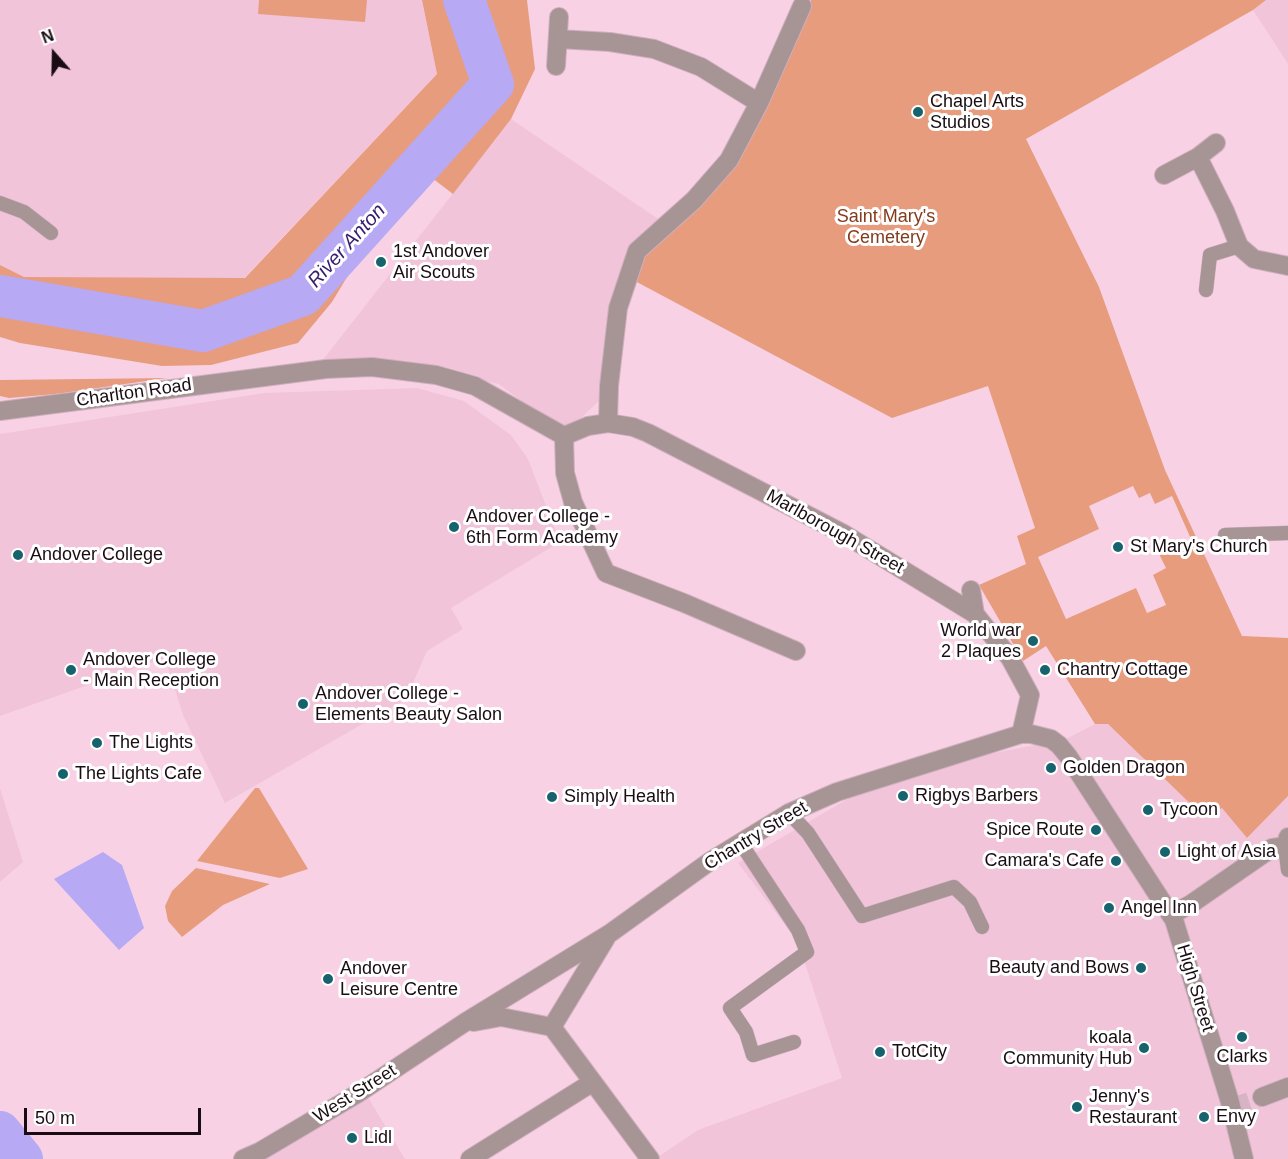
<!DOCTYPE html>
<style>
body{margin:0}
#map{position:relative;width:1288px;height:1159px;overflow:hidden;background:#f8d2e4;font-family:Arial,sans-serif}
canvas{display:block}
.north{position:absolute;left:24px;top:24px;width:60px;height:60px;-webkit-text-stroke:4px #fff;paint-order:stroke;rotate:340deg;font-size:16px;font-weight:700;line-height:24px;text-align:center;color:#190d13}
.north::after{content:'';display:block;margin:auto;width:21px;height:27px;background:#190d13;clip-path:polygon(50% 0,100% 100%,50% 72%,0 100%)}
.scale{position:absolute;left:24px;top:1108px;width:177px;height:27px;box-sizing:border-box;border:3px solid #190d13;border-top:0;padding-left:8px;font-size:18px;line-height:21px;white-space:nowrap;color:#190d13;-webkit-text-stroke:4px #fff;paint-order:stroke}
</style>
<div id="map">
<canvas width="1288" height="1159"></canvas>
<div class="north">N</div>
<div class="scale">50 m</div>
</div>
<script>
const c = document.querySelector('canvas').getContext('2d');
c.lineJoin = 'round';
function fillPath(path, color) { c.fillStyle = color; c.fill(path, 'evenodd'); }
const toPath = rows => new Path2D(rows.map(r => 'M' + r).join(''));
function trace(path, color, width, dash) { c.strokeStyle = color; c.lineWidth = width; c.lineCap = dash ? 'butt' : 'round'; c.setLineDash(dash || []); c.stroke(path); }
function label(font, color, halo, rows, align = 'center') {
  c.font = font + ' Arial,sans-serif'; c.lineWidth = 6; c.setLineDash([]); c.textBaseline = 'middle'; c.strokeStyle = halo; c.fillStyle = color; for (const [text, x, y, turn = 0] of rows) {
    c.save(); c.translate(x, y); c.rotate((+turn || 0) * Math.PI / 180); c.textAlign = isNaN(turn) ? turn : align; if (halo) c.strokeText(text, 0, 0); c.fillText(text, 0, 0); c.restore();
  }
}
fillPath(toPath([
 [0,0,422,0,437,74,244,278,0,328],
 [1266,0,1288,0,1288,64,1253,10],
 [511,119,673,229,643,257,614,325,615,386,564,434,499,384,396,362,322,361],
 [417,388,464,401,511,435,528,459,560,542,451,608,463,629,427,651,406,699,225,803,183,715,165,658,0,716,0,434,264,393],
 [1095,724,1108,724,1205,818,1222,807,1247,838,1288,796,1288,1159,655,1159,698,1130,842,1078,798,942,738,863,892,773,1066,739],
 [0,788,23,862,0,882],
 [366,1094,405,1159,256,1159]
]), '#f1c4da');
fillPath(toPath([
 [259,0,367,0,365,22,258,14],
 [422,0,527,0,535,69,511,119,453,194,432,178,350,272,332,302,298,343,211,365,162,366,20,343,0,337,0,265,24,277,245,278,437,74],
 [811,0,1266,0,1253,10,1026,139,1099,287,1165,470,1242,636,1288,638,1288,796,1247,838,1222,808,1205,818,1108,724,1095,724,1046,646,1023,661,979,585,1026,564,1017,536,1035,528,988,386,892,418,633,280,643,257,732,162],
 [1133,486,1139,498,1150,493,1155,504,1172,496,1191,539,1159,554,1166,568,1153,575,1166,605,1147,613,1136,588,1066,619,1038,557,1099,529,1089,506],
 [167,378,56,394,9,398,0,396,0,380],
 [255,788,259,788,308,869,280,878,197,861],
 [196,868,270,884,223,905,182,937,168,921,165,906,172,891]
]), '#e89c7e');
fillPath(toPath([
 [103,852,122,865,144,928,119,950,54,879]
]), '#b7a9f3');
trace(toPath([
 [0,296,203,331,303,295,493,84,464,0],
 [0,1132,22,1159]
]), '#b7a9f3', 42);
trace(toPath([
 [1232,1107,1262,1097]
]), '#d7b4c5', 18, [18, 9]);
const lane = toPath([
 [0,203,24,212,51,233],
 [1206,290,1210,255,1239,246],
 [1225,535,1288,533],
 [789,813,808,833,862,916,954,887,970,902,982,927],
 [740,842,798,930,807,952,730,1008,746,1032,753,1055,794,1042],
 [1285,846,1288,870]
]);
const street = toPath([
 [558,39,610,42,654,49,701,67,759,103],
 [556,66,559,17],
 [1198,157,1216,143],
 [1164,175,1198,157,1225,211,1239,246,1254,259,1288,266],
 [0,411,326,369,372,367,436,375,475,386,564,436],
 [608,423,609,386,618,308,637,251,694,200,729,160,759,103,802,6],
 [564,436,588,426,608,423,633,427,648,433,844,534,975,614,1010,658,1030,695,1021,734],
 [564,436,565,473,573,502,606,573,684,603,796,651],
 [971,590,975,614],
 [1171,915,1191,904,1272,848,1285,846,1288,837],
 [474,1022,501,1017,552,1027,650,1159],
 [552,1027,606,938],
 [1262,1097,1288,1087],
 [243,1159,259,1152,357,1094,464,1023,609,934,709,862,789,813,837,792,1021,734,1031,734,1051,739,1059,745,1068,756,1174,920,1230,1102,1244,1159],
 [470,1159,593,1082]
]);
trace(lane, '#d0afbe', 15);
trace(street, '#d0afbe', 20);
trace(lane, '#a79596', 14);
trace(street, '#a79596', 18);
for (const [x, y, r, color] of [
 [918,112,6,"#16626d"],
 [381,262,6,"#16626d"],
 [454,527,6,"#16626d"],
 [1118,547,6,"#16626d"],
 [18,555,6,"#16626d"],
 [1033,641,6,"#16626d"],
 [71,670,6,"#16626d"],
 [1045,670,6,"#16626d"],
 [303,704,6,"#16626d"],
 [97,743,6,"#16626d"],
 [1051,768,6,"#16626d"],
 [63,774,6,"#16626d"],
 [903,796,6,"#16626d"],
 [552,797,6,"#16626d"],
 [1148,810,6,"#16626d"],
 [1096,830,6,"#16626d"],
 [1165,852,6,"#16626d"],
 [1116,861,6,"#16626d"],
 [1109,908,6,"#16626d"],
 [1141,968,6,"#16626d"],
 [328,979,6,"#16626d"],
 [1242,1037,6,"#16626d"],
 [1144,1048,6,"#16626d"],
 [880,1052,6,"#16626d"],
 [1077,1107,6,"#16626d"],
 [1204,1117,6,"#16626d"],
 [352,1138,6,"#16626d"]
]) { const dot = new Path2D(); dot.arc(x, y, r, 0, 2 * Math.PI); c.fillStyle = color; c.fill(dot); trace(dot, '#fff', 2); }
label('18px', '#190d13', '#fff', [
 ["Chapel Arts",930,102],
 ["Studios",930,123],
 ["1st Andover",393,252],
 ["Air Scouts",393,273],
 ["Andover College -",466,517],
 ["6th Form Academy",466,538],
 ["St Mary's Church",1130,547],
 ["Andover College",30,555],
 ["World war",1021,631,"right"],
 ["2 Plaques",1021,652,"right"],
 ["Andover College",83,660],
 ["- Main Reception",83,681],
 ["Chantry Cottage",1057,670],
 ["Andover College -",315,694],
 ["Elements Beauty Salon",315,715],
 ["The Lights",109,743],
 ["Golden Dragon",1063,768],
 ["The Lights Cafe",75,774],
 ["Rigbys Barbers",915,796],
 ["Simply Health",564,797],
 ["Tycoon",1160,810],
 ["Spice Route",1084,830,"right"],
 ["Light of Asia",1177,852],
 ["Camara's Cafe",1104,861,"right"],
 ["Angel Inn",1121,908],
 ["Beauty and Bows",1129,968,"right"],
 ["Andover",340,969],
 ["Leisure Centre",340,990],
 ["koala",1132,1038,"right"],
 ["Community Hub",1132,1059,"right"],
 ["TotCity",892,1052],
 ["Clarks",1242,1057,"center"],
 ["Jenny's",1089,1097],
 ["Restaurant",1089,1118],
 ["Envy",1216,1117],
 ["Lidl",364,1138]
], 'left');
label('18px', '#823b1c', '#fff', [
 ["Saint Mary's",886,217],
 ["Cemetery",886,238]
]);
label('18px', '#190d13', '#fff', [
 ["Charlton Road",134,393,-8],
 ["Marlborough Street",835,532,29],
 ["Chantry Street",756,836,-31],
 ["High Street",1195,988,73],
 ["West Street",355,1094,-32]
]);
label('italic 20px', '#361b6e', '#fff', [
 ["River Anton",347,246,-48]
]);
</script>
